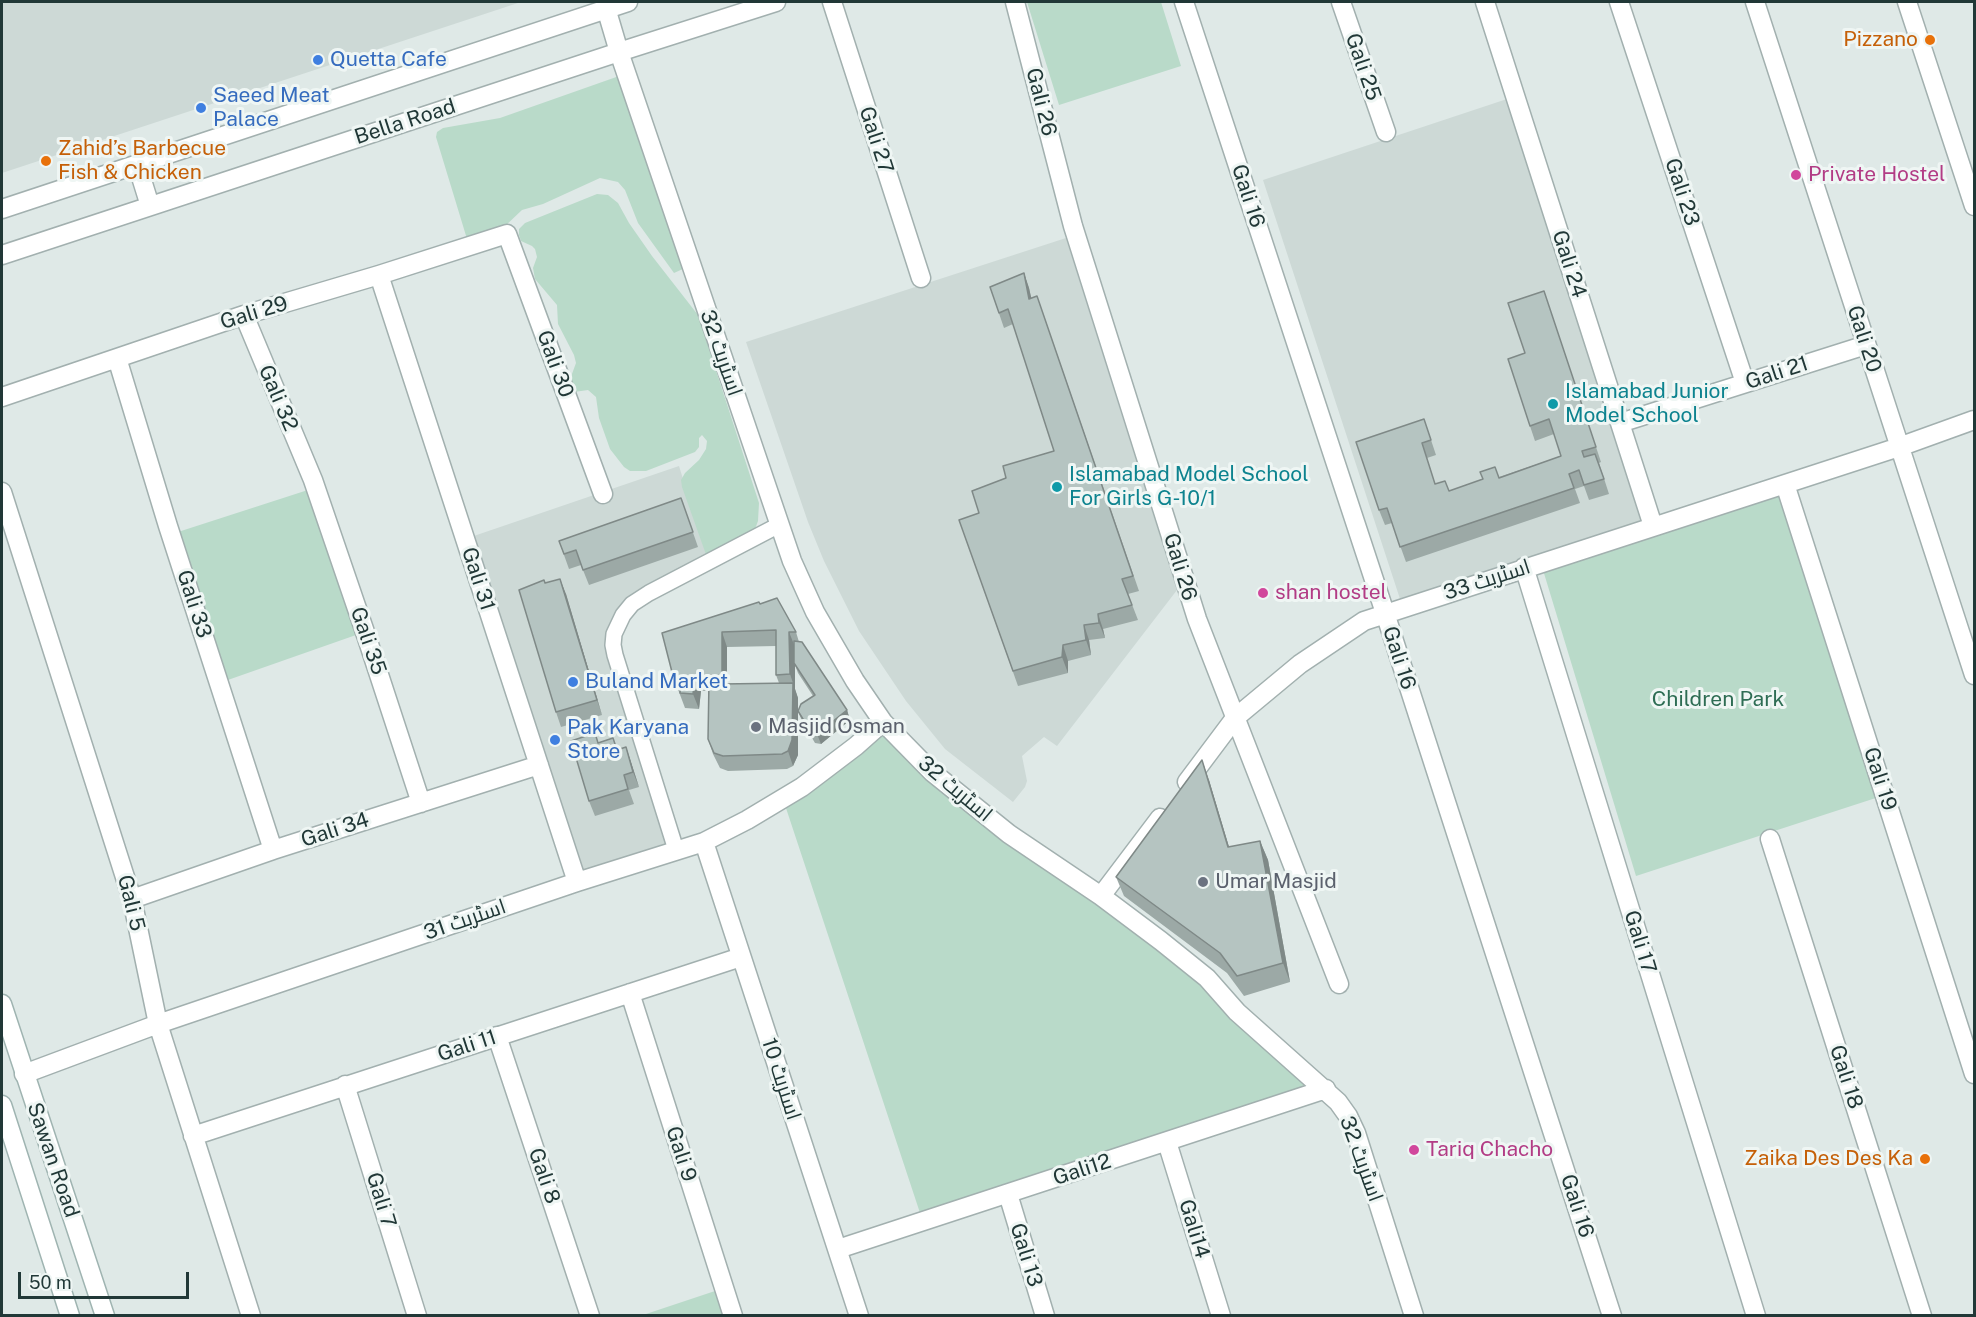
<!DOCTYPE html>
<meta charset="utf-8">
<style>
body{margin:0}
#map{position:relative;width:1976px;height:1317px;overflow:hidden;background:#dfe9e7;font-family:"Public Sans",sans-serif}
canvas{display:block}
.frame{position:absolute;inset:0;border:3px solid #213837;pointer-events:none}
.scale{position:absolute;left:18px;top:1272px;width:171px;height:27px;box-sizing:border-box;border:3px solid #213837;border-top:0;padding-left:8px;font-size:18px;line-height:21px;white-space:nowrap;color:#213837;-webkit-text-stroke:4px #eff6f4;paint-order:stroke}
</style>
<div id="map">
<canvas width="1976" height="1317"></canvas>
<div class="frame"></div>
<div class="scale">50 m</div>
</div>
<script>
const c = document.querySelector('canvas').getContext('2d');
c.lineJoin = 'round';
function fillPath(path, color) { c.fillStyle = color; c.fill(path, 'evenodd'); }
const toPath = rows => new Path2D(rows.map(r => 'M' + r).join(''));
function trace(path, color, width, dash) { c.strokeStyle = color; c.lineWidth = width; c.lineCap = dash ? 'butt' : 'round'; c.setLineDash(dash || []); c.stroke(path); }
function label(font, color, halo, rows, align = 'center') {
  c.font = font + ' "Public Sans",Cairo,sans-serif'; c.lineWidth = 6; c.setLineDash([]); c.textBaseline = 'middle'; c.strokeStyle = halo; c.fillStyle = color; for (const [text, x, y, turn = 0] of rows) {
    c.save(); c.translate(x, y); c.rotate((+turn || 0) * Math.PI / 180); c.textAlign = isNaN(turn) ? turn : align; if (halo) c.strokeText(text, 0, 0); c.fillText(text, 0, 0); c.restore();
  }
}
fillPath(toPath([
 [2,2,521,2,2,173],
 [1507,99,1647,520,1401,602,1263,180],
 [1066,238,1177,590,1057,746,1044,737,1022,756,1027,781,1025,787,1013,802,945,749,906,701,859,631,824,561,808,522,746,342],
 [679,466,709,563,649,593,614,634,676,850,577,882,465,539]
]), '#cdd9d6');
fillPath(toPath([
 [1027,2,1161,2,1181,66,1059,105],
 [622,75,685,268,674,273,638,223,625,190,618,182,600,178,543,204,522,210,503,228,467,239,436,137,437,132,443,128,500,118],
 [597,194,608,195,618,203,629,223,652,256,698,315,759,503,758,521,755,529,709,563,682,487,681,480,685,473,699,460,706,449,707,441,702,435,699,438,699,447,695,452,646,471,630,471,624,467,610,449,599,418,596,397,588,390,574,392,569,382,576,363,574,355,558,324,557,305,535,279,533,268,537,257,535,249,532,246,521,241,519,235,519,229,525,223],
 [311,489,356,635,225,681,178,532],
 [1788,491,1885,795,1636,876,1543,570],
 [883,722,916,757,1101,896,1326,1089,923,1222,783,799],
 [715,1291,723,1315,643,1315]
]), '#b9dac9');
const pedestrian = toPath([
 [676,850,615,655,613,645,614,634,623,615,632,604,649,593,779,525]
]);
const minor = toPath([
 [832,2,921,278],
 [1015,2,1073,226,1197,619,1339,984],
 [1184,2,1385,613,1612,1316],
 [1341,2,1386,132],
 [1485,2,1653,526],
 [1619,2,1745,383],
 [1755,2,1974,675],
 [1907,2,1974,206],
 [606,8,619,52,792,561,815,612,855,681,883,722,932,772,1009,834,1101,896,1161,941,1207,978,1237,1012,1338,1102,1348,1116,1356,1133,1414,1316],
 [379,275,577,882],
 [244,315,313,480,367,638,421,803],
 [117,358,168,526,273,850],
 [2,397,244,315,379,275,507,234,603,494],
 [1620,423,1866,345],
 [1785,484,1974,1074],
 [2,492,132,899,158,1024,251,1316],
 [1524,567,1756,1316],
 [1187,782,1235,718,1300,664,1364,621,1899,447,1974,420],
 [1770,839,1922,1316],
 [704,842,859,1316],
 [1101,896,1160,818],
 [132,899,273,850,539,765],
 [630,993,733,1316],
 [497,1036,590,1316],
 [24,1074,158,1024,577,882,704,842,747,820,802,787,856,746,883,722],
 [345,1085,417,1316],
 [193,1136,741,957],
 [1167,1142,1221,1316],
 [1008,1194,1045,1316],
 [838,1249,1326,1089]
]);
const tertiary = toPath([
 [137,164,150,206],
 [2,209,628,2],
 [2,255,619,52,776,2]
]);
const secondary = toPath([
 [2,1004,105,1316],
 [2,1105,70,1316]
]);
trace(pedestrian, '#a2b0af', 18);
trace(minor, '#a2b0af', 21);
trace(tertiary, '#a2b0af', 21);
trace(secondary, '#9fb4b1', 21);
trace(pedestrian, '#fff', 15);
trace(minor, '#fff', 18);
trace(tertiary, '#fff', 18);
trace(secondary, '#fff', 18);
fillPath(toPath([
 [1024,273,1029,288,1031,298,1037,296,1139,591,1128,594,1138,620,1103,629,1105,638,1089,640,1091,655,1068,661,1068,673,1018,686,959,520,979,513,1006,478,1054,451,1013,324,1004,328,990,287],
 [1544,291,1601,462,1599,463,1609,494,1589,500,1584,486,1575,489,1580,503,1406,562,1392,523,1385,525,1379,510,1424,419,1436,455,1427,458,1435,484,1449,491,1499,477,1561,456,1554,434,1535,441,1530,426,1525,353],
 [681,498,698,547,589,585,581,565,569,569,559,541],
 [545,583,566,594,602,715,561,727,556,712],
 [760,604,796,632,799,642,847,710,850,720,821,744,815,743,802,721,798,711,813,696,798,673,795,665,795,689,798,698,798,755,793,766,787,769,728,771,720,768,713,754,708,739,708,691,701,691,699,709,685,708,673,676,662,633],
 [776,646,776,675,779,683,727,684,727,647],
 [595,733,598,743,617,750,626,747,639,787,629,790,634,804,595,816,589,801],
 [1209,780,1229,847,1260,841,1268,860,1290,982,1244,996,1227,973,1124,896,1116,877]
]), '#9ca9a6');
fillPath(toPath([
 [1024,273,1029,288,1035,314,1029,299],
 [560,579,566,594,602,715,597,700],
 [1098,614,1103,629,1105,638,1099,623],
 [1084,625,1089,640,1091,655,1086,640],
 [722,632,727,647,727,690,722,675],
 [789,632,795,647,795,689,798,698,798,755,793,766,788,751,793,683,790,674],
 [1063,645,1068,661,1068,673,1062,657],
 [695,676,701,691,699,709,693,694],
 [847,710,850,720,821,744,817,734],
 [626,747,631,762,639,787,633,772],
 [1202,760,1209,780,1235,867,1228,847],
 [1260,841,1268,860,1290,982,1283,963]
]), '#7f8987');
const building = toPath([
 [1024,273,1029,299,1037,296,1133,576,1122,579,1132,605,1098,614,1099,623,1084,625,1086,640,1063,645,1062,657,1013,671,959,520,979,513,972,491,1006,478,1003,466,1054,451,1008,309,999,313,990,287,1024,273],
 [1544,291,1596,447,1582,451,1584,457,1595,454,1604,479,1584,485,1579,470,1569,474,1574,488,1400,547,1387,508,1379,510,1356,442,1424,419,1431,440,1422,443,1435,484,1445,481,1449,491,1483,479,1480,472,1495,467,1499,478,1561,456,1549,419,1530,426,1508,359,1525,353,1508,303,1544,291],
 [681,498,693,532,583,570,576,550,564,554,559,541,681,498],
 [560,579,597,700,556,712,519,590,544,580,545,583,560,579],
 [777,598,796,632,789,632,790,674,776,675,776,630,722,632,722,675,695,676,693,694,680,693,681,679,673,676,662,633,759,602,760,604,777,598],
 [794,641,802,642,847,710,817,734,811,732,798,711,801,704,815,695,794,663,794,641],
 [721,680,721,684,793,683,792,740,788,751,782,754,723,756,714,753,708,739,709,681,721,680],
 [595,733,598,743,613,738,617,750,626,747,633,772,624,775,628,789,589,801,571,741,595,733],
 [1202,760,1228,847,1260,841,1283,963,1237,976,1220,953,1116,877,1202,760]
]);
fillPath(building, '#b5c4c1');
trace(building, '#7f8987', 1.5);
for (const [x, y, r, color] of [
 [1930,40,6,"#e8710a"],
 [318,60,6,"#3f7fe0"],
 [201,108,6,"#3f7fe0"],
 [46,161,6,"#e8710a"],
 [1796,175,6,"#d1479c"],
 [1553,404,6,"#0f9aa8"],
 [1057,487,6,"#0f9aa8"],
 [1263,593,6,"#d1479c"],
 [573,682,6,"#3f7fe0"],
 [756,727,6,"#6b7280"],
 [555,740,6,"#3f7fe0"],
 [1203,882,6,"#6b7280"],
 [1414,1150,6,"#d1479c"],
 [1925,1159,6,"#e8710a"]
]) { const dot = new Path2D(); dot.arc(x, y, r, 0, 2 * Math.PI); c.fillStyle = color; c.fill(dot); trace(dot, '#eff6f4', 2); }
label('21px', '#c56008', '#eff6f4', [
 ["Pizzano",1918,40],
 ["Zahid’s Barbecue",58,149,"left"],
 ["Fish & Chicken",58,173,"left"],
 ["Zaika Des Des Ka",1913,1159]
], 'right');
label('21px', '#366cbe', '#eff6f4', [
 ["Quetta Cafe",330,60],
 ["Saeed Meat",213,96],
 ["Palace",213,120],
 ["Buland Market",585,682],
 ["Pak Karyana",567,728],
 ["Store",567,752]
], 'left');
label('21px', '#213837', '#eff6f4', [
 ["Gali 25",1363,67,71],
 ["Gali 26",1041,102,76],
 ["Bella Road",405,122,-18],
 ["Gali 27",876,140,72],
 ["Gali 23",1682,192,72],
 ["Gali 16",1248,196,72],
 ["Gali 24",1569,264,72],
 ["Gali 29",254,313,-17],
 ["Gali 20",1864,339,72],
 ["اسٹریٹ 32",721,353,71],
 ["Gali 30",555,364,70],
 ["Gali 21",1777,373,-18],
 ["Gali 32",278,398,67],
 ["Gali 26",1180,567,73],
 ["Gali 31",478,579,72],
 ["اسٹریٹ 33",1487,580,-18],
 ["Gali 33",194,604,72],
 ["Gali 35",368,641,71],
 ["Gali 16",1399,658,72],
 ["Gali 19",1880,779,72],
 ["اسٹریٹ 32",955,789,40],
 ["Gali 34",335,830,-18],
 ["Gali 5",131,903,76],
 ["اسٹریٹ 31",465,920,-19],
 ["Gali 17",1640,942,73],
 ["Gali 11",467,1046,-18],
 ["Gali 18",1846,1077,72],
 ["اسٹریٹ 10",781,1079,72],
 ["Gali 9",681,1154,72],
 ["اسٹریٹ 32",1361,1159,70],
 ["Sawan Road",53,1160,71],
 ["Gali12",1082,1170,-18],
 ["Gali 8",544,1176,71],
 ["Gali 7",381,1200,73],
 ["Gali 16",1577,1206,72],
 ["Gali14",1194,1229,73],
 ["Gali 13",1026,1255,73]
]);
label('21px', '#b23c85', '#eff6f4', [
 ["Private Hostel",1808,175],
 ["shan hostel",1275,593],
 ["Tariq Chacho",1426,1150]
], 'left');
label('21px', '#0d838f', '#eff6f4', [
 ["Islamabad Junior",1565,392],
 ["Model School",1565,416],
 ["Islamabad Model School",1069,475],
 ["For Girls G-10/1",1069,499]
], 'left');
label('21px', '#2e6d54', '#eff6f4', [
 ["Children Park",1718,700]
]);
label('21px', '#5b616d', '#eff6f4', [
 ["Masjid Osman",768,727],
 ["Umar Masjid",1215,882]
], 'left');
</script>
